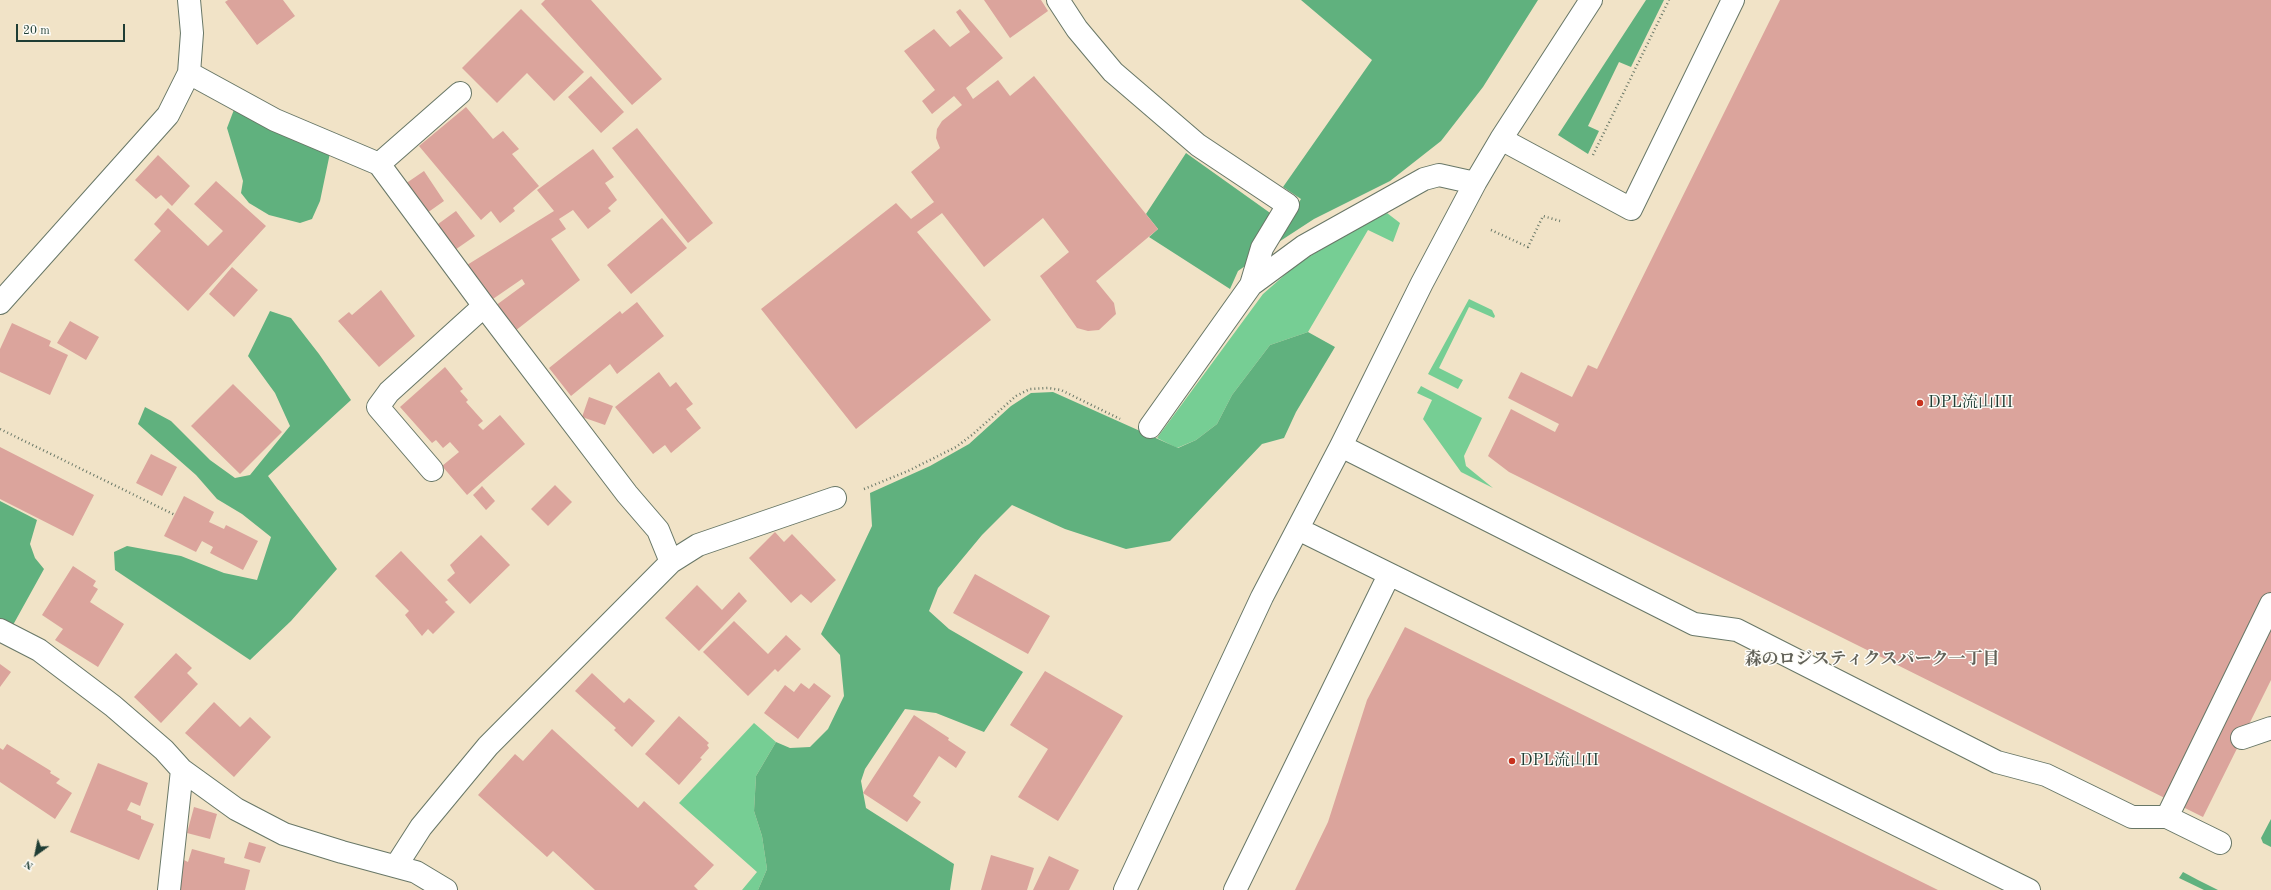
<!DOCTYPE html>
<meta charset="utf-8">
<style>
body{margin:0}
#map{position:relative;width:2271px;height:890px;overflow:hidden;background:#f1e3c7;font-family:"Old Standard TT",serif}
canvas{display:block}
.north{position:absolute;left:16px;top:834px;width:40px;height:40px;-webkit-text-stroke:3px #fdfcf7;paint-order:stroke;rotate:213deg;font-size:11px;font-weight:700;line-height:16px;text-align:center;color:#1f3d34}
.north::after{content:'';display:block;margin:auto;width:14px;height:18px;background:#1f3d34;clip-path:polygon(50% 0,100% 100%,50% 72%,0 100%)}
.scale{position:absolute;left:16px;top:24px;width:109px;height:18px;box-sizing:border-box;border:2px solid #1f3d34;border-top:0;padding-left:5px;font-size:12px;line-height:14px;white-space:nowrap;color:#1f3d34;-webkit-text-stroke:3px #fdfcf7;paint-order:stroke}
</style>
<div id="map">
<canvas width="2271" height="890"></canvas>
<div class="north">N</div>
<div class="scale">20 m</div>
</div>
<script>
const c = document.querySelector('canvas').getContext('2d');
c.lineJoin = 'round';
function fillPath(path, color) { c.fillStyle = color; c.fill(path, 'evenodd'); }
const toPath = rows => new Path2D(rows.map(r => 'M' + r).join(''));
function trace(path, color, width, dash) { c.strokeStyle = color; c.lineWidth = width; c.lineCap = dash ? 'butt' : 'round'; c.setLineDash(dash || []); c.stroke(path); }
function label(font, color, halo, rows, align = 'center') {
  c.font = font + ' "Old Standard TT","Noto Serif JP",serif'; c.lineWidth = 3; c.setLineDash([]); c.textBaseline = 'middle'; c.strokeStyle = halo; c.fillStyle = color; for (const [text, x, y, turn = 0] of rows) {
    c.save(); c.translate(x, y); c.rotate((+turn || 0) * Math.PI / 180); c.textAlign = isNaN(turn) ? turn : align; if (halo) c.strokeText(text, 0, 0); c.fillText(text, 0, 0); c.restore();
  }
}
fillPath(toPath([
 [1387,213,1400,223,1393,242,1368,230,1308,332,1270,345,1232,395,1217,424,1196,440,1177,448,1157,438,1263,294,1296,265,1355,228],
 [1469,299,1492,310,1495,316,1494,318,1469,307,1439,368,1463,380,1458,389,1428,374],
 [1421,386,1482,418,1464,456,1466,466,1493,488,1461,472,1423,419,1432,400,1417,393],
 [754,723,776,742,756,776,754,811,762,836,767,869,758,890,742,890,757,872,679,803]
]), '#76ce94');
fillPath(toPath([
 [1301,0,1538,0,1483,87,1441,141,1390,181,1314,219,1271,247,1301,199,1283,187,1372,60],
 [1646,0,1664,0,1631,67,1619,62,1588,126,1599,131,1588,154,1558,135],
 [235,107,330,153,320,201,312,219,300,223,269,215,249,203,241,193,243,181,227,128],
 [1186,153,1273,215,1245,266,1238,271,1230,289,1149,237,1158,229,1146,214],
 [270,311,291,318,319,354,351,400,268,476,337,569,291,621,250,660,115,570,114,552,127,546,181,556,224,573,257,580,271,537,242,514,217,499,196,475,138,424,145,407,171,421,210,460,235,478,250,475,290,426,275,393,248,356],
 [1308,332,1335,347,1296,412,1284,438,1262,444,1170,541,1126,549,1065,529,1012,505,982,535,938,588,929,611,949,629,1023,672,984,732,936,713,905,709,865,769,861,781,866,808,954,864,950,890,758,890,767,869,762,836,754,811,756,776,776,742,790,748,810,747,828,729,844,696,840,655,821,634,872,526,870,493,930,466,969,444,1011,406,1031,393,1053,392,1178,448,1196,440,1217,424,1232,395,1270,345],
 [0,501,37,520,30,544,35,558,44,569,13,625,0,618],
 [2271,819,2271,847,2263,843,2261,838],
 [2183,872,2198,880,2218,890,2204,890,2179,878]
]), '#60b17e');
fillPath(toPath([
 [228,0,283,0,295,16,257,45,225,2],
 [545,0,591,0,662,79,632,105,541,4],
 [984,0,1041,0,1048,11,1010,38],
 [1780,0,2271,0,2271,680,2203,817,1509,472,1488,456,1511,409,1555,432,1559,424,1508,398,1521,372,1572,397,1588,365,1597,369],
 [521,9,584,72,554,101,527,73,497,103,462,68],
 [960,9,1003,58,966,88,973,99,998,80,1010,96,1034,76,1158,229,1096,281,1114,303,1116,314,1099,330,1088,331,1077,328,1040,276,1069,252,1043,218,984,267,942,213,917,232,991,320,856,429,761,309,896,203,911,219,934,202,911,172,940,148,936,138,937,129,942,121,962,105,954,96,932,114,922,101,935,90,904,51,934,29,950,47,970,32,956,12],
 [591,76,624,112,601,133,568,97],
 [466,107,493,139,503,131,519,149,512,154,539,186,513,208,515,211,500,223,491,211,481,220,419,146],
 [637,128,713,223,688,243,612,148],
 [593,149,614,177,605,183,617,200,608,208,611,211,588,229,573,210,559,219,566,229,551,239,580,280,515,331,495,306,525,284,522,279,490,301,467,265,554,211,537,190],
 [158,155,190,186,172,206,161,195,156,199,135,180],
 [424,171,444,201,427,213,405,184],
 [216,181,266,226,188,311,134,260,161,231,154,224,168,208,208,246,223,231,194,204],
 [456,211,475,236,452,252,434,227],
 [662,218,687,248,631,294,607,265],
 [232,267,258,290,234,317,209,294],
 [381,290,415,336,379,367,338,321,349,312,352,315],
 [637,302,664,336,617,374,610,364,571,396,549,368,620,311,622,314],
 [70,321,99,337,86,360,57,343],
 [12,323,51,341,49,346,68,355,50,395,0,372,0,349],
 [445,367,463,389,460,391,468,400,466,402,483,421,478,425,483,430,500,415,525,444,467,495,442,466,459,452,450,442,443,448,436,440,432,443,400,407],
 [659,372,670,387,676,382,693,404,686,409,701,428,671,453,665,445,653,454,615,407],
 [233,384,282,432,240,474,191,426],
 [589,397,613,406,605,425,582,417],
 [0,447,94,495,73,536,0,499],
 [151,454,177,467,162,496,136,483],
 [555,485,572,502,548,526,531,509],
 [482,486,495,501,486,510,473,495],
 [184,496,214,512,209,522,224,529,226,525,258,541,243,570,210,553,213,547,202,541,196,552,164,536],
 [775,532,784,542,792,534,836,580,811,603,801,594,791,603,749,558],
 [481,535,510,565,470,604,447,580,455,573,450,565],
 [401,551,448,600,445,602,455,612,433,634,428,629,422,636,405,615,409,611,375,576],
 [73,566,96,581,93,586,98,589,90,602,124,624,98,667,55,640,63,629,42,615],
 [975,574,1050,616,1028,654,953,613],
 [697,585,722,610,739,592,747,601,699,651,665,618],
 [734,621,768,654,786,635,801,649,778,672,775,669,748,696,703,652],
 [1405,627,1938,890,1295,890,1328,822,1367,700],
 [176,653,192,668,187,673,198,684,161,723,134,697],
 [0,664,11,672,0,687],
 [1045,671,1123,716,1058,821,1018,797,1048,749,1010,725],
 [592,673,624,703,629,698,655,721,632,747,614,730,616,728,575,691],
 [801,683,809,689,814,683,831,696,798,739,764,713,785,685,794,692],
 [214,702,240,727,250,717,271,737,234,777,185,733],
 [914,715,949,738,948,740,966,752,956,768,939,756,913,796,921,802,907,822,863,793],
 [679,716,709,743,707,745,709,748,700,758,702,759,679,785,645,754],
 [552,729,638,808,644,801,714,865,694,886,698,890,595,890,553,851,547,857,478,795,515,754,523,761],
 [7,744,51,771,50,773,60,779,56,783,72,793,55,819,0,782,0,748,3,750],
 [98,763,148,783,140,806,131,802,127,810,141,816,141,819,154,824,139,860,70,832],
 [194,807,217,814,210,839,187,833],
 [249,842,266,847,260,863,244,858],
 [192,849,225,858,224,863,250,870,245,890,176,890,184,860,188,862],
 [991,855,1034,868,1027,890,981,890],
 [1049,856,1079,870,1069,890,1033,890]
]), '#dba49c');
const minor = toPath([
 [1058,0,1077,29,1113,72,1198,145,1288,205,1262,248,1251,285,1304,246,1424,179,1439,175,1475,183],
 [189,73,275,120,379,164,484,306,627,494,658,530,671,562],
 [1501,139,1631,209,1733,0],
 [379,164,460,93],
 [0,303,168,115,189,73,192,33,189,0],
 [1150,427,1251,285],
 [1341,446,1694,624,1737,630,1997,762,2046,775,2132,817,2167,817,2220,843],
 [432,470,378,407,389,392,484,306],
 [1298,529,2029,890],
 [0,630,39,650,113,706,164,750,182,770,236,809,284,834,342,852,416,872,446,890],
 [2242,738,2271,728],
 [2167,817,2271,604],
 [396,866,421,827,488,746,671,562,698,545,835,498],
 [169,890,182,770],
 [1125,890,1262,597,1341,446,1422,283,1475,183,1501,139,1591,0],
 [1235,890,1389,575]
]);
trace(minor, '#687767', 24);
trace(toPath([
 [1593,155,1669,0],
 [1491,230,1528,247,1543,216,1560,221],
 [0,429,175,515],
 [864,489,908,471,956,447,972,435,1016,396,1030,389,1048,388,1061,390,1120,419]
]), '#687767', 2.5, [1, 3]);
trace(minor, '#fff', 22);
for (const [x, y, r, color] of [
 [1920,403,4,"#c8321e"],
 [1512,761,4,"#c8321e"]
]) { const dot = new Path2D(); dot.arc(x, y, r, 0, 2 * Math.PI); c.fillStyle = color; c.fill(dot); trace(dot, '#fdfcf7', 1.5); }
label('16px', '#1f3d34', '#fdfcf7', [
 ["DPL流山III",1928,403],
 ["DPL流山II",1520,761]
], 'left');
label('bold 17px', '#616158', '#fdfcf7', [
 ["森のロジスティクスパーク一丁目",1872,660]
]);
</script>
